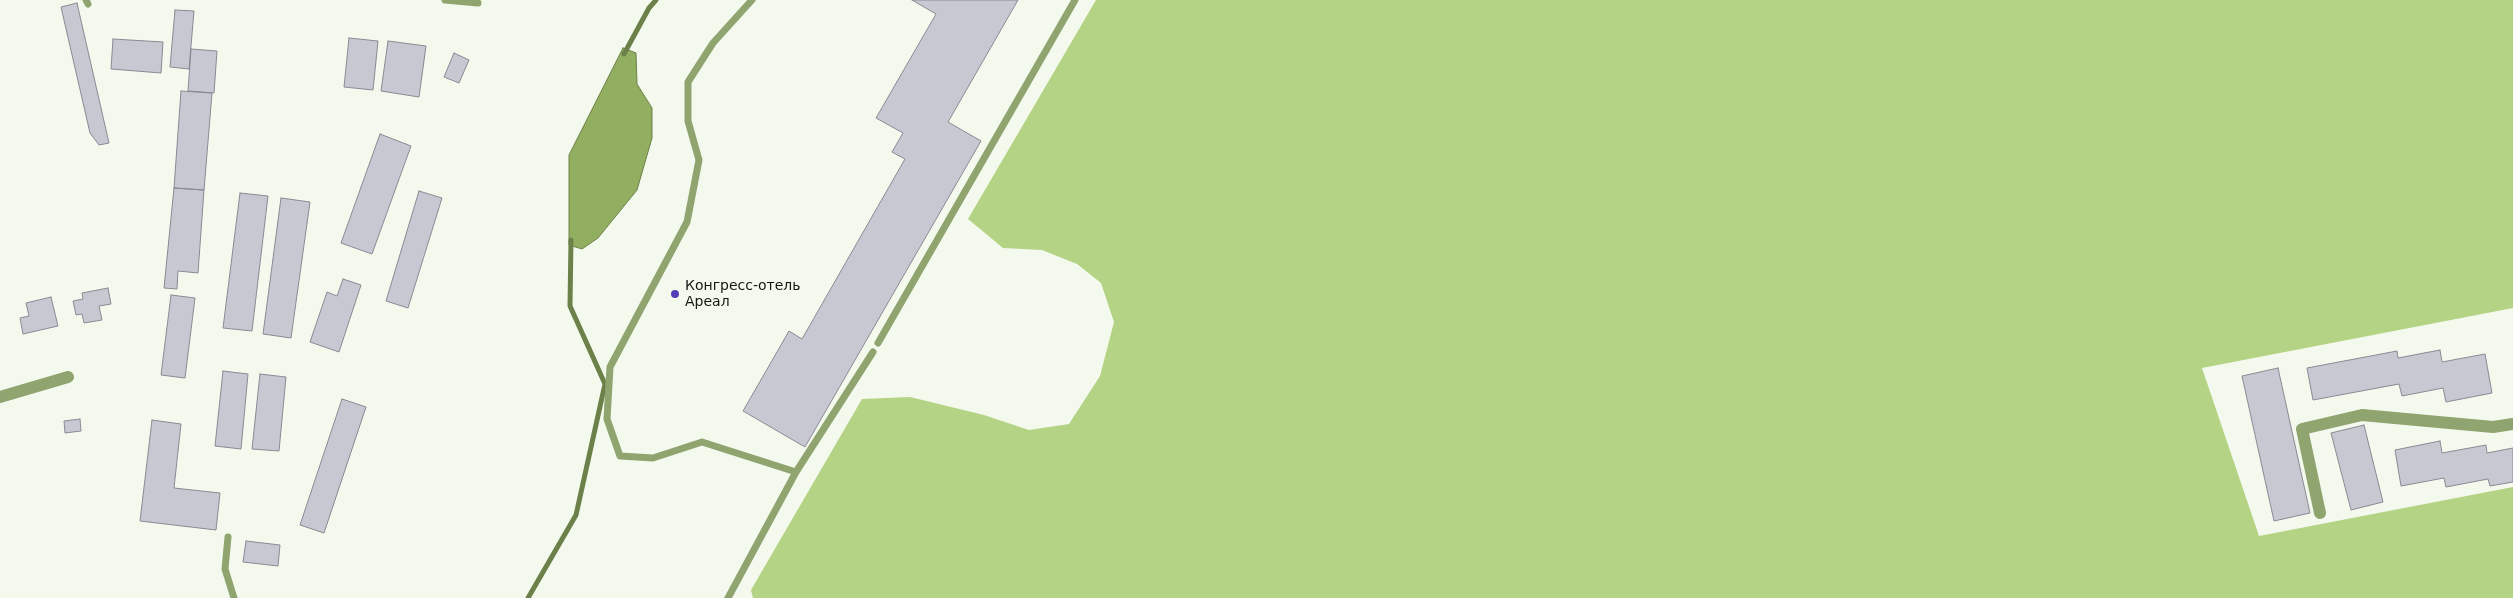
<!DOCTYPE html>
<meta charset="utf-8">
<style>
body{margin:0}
canvas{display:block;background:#f4f9ee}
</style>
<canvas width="2513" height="598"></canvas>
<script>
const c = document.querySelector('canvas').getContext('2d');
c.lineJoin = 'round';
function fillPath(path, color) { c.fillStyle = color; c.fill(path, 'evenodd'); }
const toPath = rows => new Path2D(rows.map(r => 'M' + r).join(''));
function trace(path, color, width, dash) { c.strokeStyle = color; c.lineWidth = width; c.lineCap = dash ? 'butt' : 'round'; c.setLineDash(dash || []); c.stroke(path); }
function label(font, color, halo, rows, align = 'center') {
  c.font = font + ' "DejaVu Sans",sans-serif'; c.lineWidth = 4; c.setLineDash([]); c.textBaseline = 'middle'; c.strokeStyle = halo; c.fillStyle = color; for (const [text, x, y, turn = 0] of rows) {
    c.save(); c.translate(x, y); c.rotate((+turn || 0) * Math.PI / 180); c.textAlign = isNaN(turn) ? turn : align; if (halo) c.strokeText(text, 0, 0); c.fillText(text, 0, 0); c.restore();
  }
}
fillPath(toPath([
 [1096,0,2513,0,2513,308,2202,368,2259,536,2513,487,2513,598,753,598,751,590,862,399,910,397,984,415,1029,430,1069,424,1100,376,1114,322,1101,283,1077,264,1042,250,1003,248,968,219]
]), '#b5d384');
const water = toPath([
 [623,48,636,53,637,84,652,108,652,138,637,190,598,238,582,249,569,245,569,155,623,48]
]);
fillPath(water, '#92ae60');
trace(water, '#6c8149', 1);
trace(toPath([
 [624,54,649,8,656,0],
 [528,598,576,515,605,384,570,306,571,240]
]), '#6c8149', 5);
const building = toPath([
 [912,0,1018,0,948,122,981,141,805,447,743,411,789,331,802,339,905,159,892,152,903,133,876,118,936,14,912,0],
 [77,3,109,143,99,145,90,133,61,7,77,3],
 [175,10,194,11,189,69,170,67,175,10],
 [349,38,378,41,373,90,344,87,349,38],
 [113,39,163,42,161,73,111,69,113,39],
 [388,41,426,46,419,97,381,91,388,41],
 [191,49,217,51,214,93,188,91,191,49],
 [454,53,469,60,459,83,444,77,454,53],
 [181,91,212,93,204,190,174,188,181,91],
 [380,134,411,146,372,254,341,243,380,134],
 [174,188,204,190,198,273,178,271,177,289,164,288,174,188],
 [419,191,442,198,408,308,386,301,419,191],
 [240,193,268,196,252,331,223,328,240,193],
 [281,198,310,202,291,338,263,334,281,198],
 [343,279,361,285,339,352,310,342,327,292,337,296,343,279],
 [108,288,111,304,99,306,102,320,84,323,82,314,76,315,73,301,83,299,82,293,108,288],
 [171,295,195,298,185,378,161,375,171,295],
 [51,297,58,326,23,334,20,318,29,316,26,303,51,297],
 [2440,350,2442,362,2485,354,2492,393,2446,402,2443,388,2402,396,2399,384,2313,400,2307,368,2397,351,2398,358,2440,350],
 [2278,368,2310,513,2274,521,2242,376,2278,368],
 [223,371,248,374,241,449,215,446,223,371],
 [260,374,286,377,279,451,252,449,260,374],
 [342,399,366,407,324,533,300,525,342,399],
 [80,419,81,431,65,433,64,421,80,419],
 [152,420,181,424,174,488,220,493,216,530,140,521,152,420],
 [2364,425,2383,502,2351,510,2331,433,2364,425],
 [2440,441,2442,453,2486,445,2487,453,2513,448,2513,482,2490,486,2488,479,2446,487,2444,478,2401,486,2395,450,2440,441],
 [246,541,280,545,278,566,243,562,246,541]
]);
fillPath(building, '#c8c8d3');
trace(building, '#898993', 1);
trace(toPath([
 [86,0,88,4],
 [445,0,478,3],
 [752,0,713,43,688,82,688,121,699,160,687,222,610,367,607,419,620,456,653,458,702,442,796,472,873,352],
 [878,343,1075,0],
 [228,537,225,569,234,598],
 [728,598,796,472]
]), '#8fa46f', 7);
trace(toPath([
 [0,397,68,377],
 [2320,513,2302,429,2362,415,2493,427,2513,424]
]), '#8fa46f', 12);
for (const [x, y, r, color] of [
 [675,294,5,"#553db5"]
]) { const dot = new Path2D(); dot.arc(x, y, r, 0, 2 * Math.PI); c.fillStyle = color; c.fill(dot); trace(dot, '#f4f9ee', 2); }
label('14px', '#151713', '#f4f9ee', [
 ["Конгресс-отель",685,286],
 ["Ареал",685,302]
], 'left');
</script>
